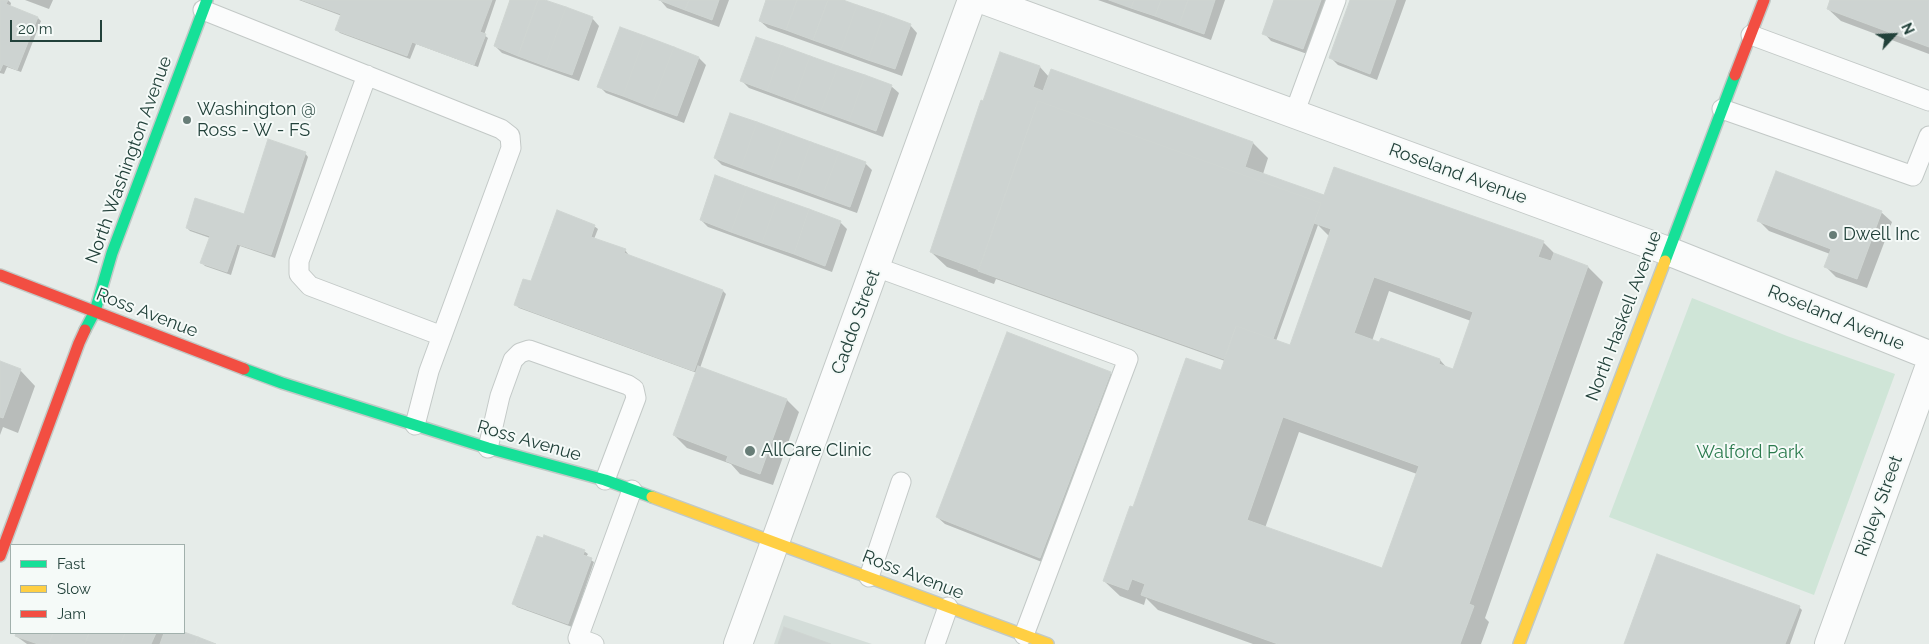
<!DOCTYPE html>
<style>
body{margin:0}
#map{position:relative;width:1929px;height:644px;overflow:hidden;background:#e6ece9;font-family:Raleway,sans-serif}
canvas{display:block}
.legend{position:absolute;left:10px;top:544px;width:175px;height:90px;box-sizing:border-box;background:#f5faf8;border:1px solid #a1b0ac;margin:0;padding:6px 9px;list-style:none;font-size:15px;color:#22413a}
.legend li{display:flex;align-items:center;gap:10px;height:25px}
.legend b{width:25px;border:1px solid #a1b0ac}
.north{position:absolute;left:1869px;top:10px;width:50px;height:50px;-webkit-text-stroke:4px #f5faf8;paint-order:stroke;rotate:65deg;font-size:14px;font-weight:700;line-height:20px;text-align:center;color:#22413a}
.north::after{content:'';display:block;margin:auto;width:18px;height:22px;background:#22413a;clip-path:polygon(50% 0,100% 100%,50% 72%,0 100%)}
.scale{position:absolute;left:10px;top:20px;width:92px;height:22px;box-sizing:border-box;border:2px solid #22413a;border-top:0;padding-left:6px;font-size:15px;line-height:18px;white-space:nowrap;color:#22413a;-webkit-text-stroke:4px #f5faf8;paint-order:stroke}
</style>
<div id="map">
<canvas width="1929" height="644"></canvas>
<ul class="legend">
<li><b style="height:6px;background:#16e098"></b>Fast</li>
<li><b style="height:6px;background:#ffcf43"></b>Slow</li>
<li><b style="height:6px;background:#f24e42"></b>Jam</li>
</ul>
<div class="north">N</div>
<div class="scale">20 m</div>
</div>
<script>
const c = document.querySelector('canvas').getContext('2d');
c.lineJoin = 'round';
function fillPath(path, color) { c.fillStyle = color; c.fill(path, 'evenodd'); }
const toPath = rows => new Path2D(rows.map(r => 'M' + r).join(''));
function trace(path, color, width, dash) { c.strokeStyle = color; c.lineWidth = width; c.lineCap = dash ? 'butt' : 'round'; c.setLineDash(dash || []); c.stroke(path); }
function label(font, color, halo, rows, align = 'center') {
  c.font = font + ' Raleway,sans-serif'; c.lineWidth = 4; c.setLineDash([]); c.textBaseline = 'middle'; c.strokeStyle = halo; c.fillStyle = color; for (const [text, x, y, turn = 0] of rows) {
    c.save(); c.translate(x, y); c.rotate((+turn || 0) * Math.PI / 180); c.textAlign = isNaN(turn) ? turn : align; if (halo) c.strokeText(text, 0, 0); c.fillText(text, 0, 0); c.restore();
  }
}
fillPath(toPath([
 [784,615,872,644,774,644]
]), '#d4ddd9');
fillPath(toPath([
 [1692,298,1787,336,1895,374,1814,595,1609,517]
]), '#cfe5d7');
fillPath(toPath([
 [0,0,8,0,11,3,10,7,38,18,41,21,21,72,7,67,4,74,0,73],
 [25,0,53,0,49,9],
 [299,0,496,0,484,35,488,38,478,67,416,44,410,59,340,33,337,30,342,16],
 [512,0,542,0,592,18,599,26,579,81,502,53,495,46],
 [660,0,729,0,719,27,667,8],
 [768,0,840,0,910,25,917,33,902,76,768,28,760,21],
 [1098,0,1225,0,1211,40],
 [1276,0,1330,0,1310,55,1271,41,1264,33],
 [1352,0,1406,0,1377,80,1338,65,1331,58],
 [1832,0,1929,0,1929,54,1841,21,1828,9],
 [1001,54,1040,67,1049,77,1253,143,1268,158,1263,174,1324,197,1543,242,1556,255,1588,267,1603,282,1485,618,1489,622,1481,644,1253,644,1158,610,1146,598,1144,605,1120,596,1104,581,1134,509,1221,372,1225,361,996,279,994,284,947,267,931,252],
 [1318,225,1330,237,1291,347,1276,341],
 [1389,291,1471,321,1454,370,1448,369,1440,360,1372,341],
 [1299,432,1417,474,1383,570,1265,528],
 [699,58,706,65,684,123,606,93,599,86],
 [742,81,891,86,899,93,883,137,749,88],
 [305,153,308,157,275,258,240,246,231,275,205,266,202,263,210,238,190,231,187,228,244,215],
 [715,158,865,163,872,170,857,213,722,165],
 [1881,212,1892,222,1867,288,1836,277,1826,267,1830,254,1769,231,1759,221],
 [701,220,840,222,847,229,832,272,708,227],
 [594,226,598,229,594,239,625,250,628,254,628,256,723,291,726,294,700,368,787,400,799,412,773,485,740,474,731,464,687,448,674,435,697,373,519,308,515,304,532,283],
 [0,363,20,370,35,386,18,433,3,427,0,435],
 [1110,373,1117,381,1047,564,945,524,937,517],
 [584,551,588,554,586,557,594,562,572,627,517,607,514,604],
 [1799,607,1802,610,1790,644,1625,644],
 [17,633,183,633,212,644,27,644,16,636]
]), '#0003');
const building = toPath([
 [0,0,8,0,6,4,38,17,17,70,3,64,0,71,0,0],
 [302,0,492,0,480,32,486,34,474,65,412,42,407,56,335,30,341,14,302,0],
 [510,0,538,0,518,56,494,46,510,0],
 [538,0,545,0,566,7,545,66,518,56,538,0],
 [659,0,689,0,685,10,659,0],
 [689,0,719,0,712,20,685,10,689,0],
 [766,0,797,0,786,30,759,21,766,0],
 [797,0,828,0,813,40,786,30,797,0],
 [828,0,843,0,857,5,841,50,813,40,828,0],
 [1109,0,1134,0,1131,8,1109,0],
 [1134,0,1161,0,1155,16,1131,8,1134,0],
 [1161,0,1188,0,1179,25,1155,16,1161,0],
 [1188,0,1215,0,1204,34,1179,25,1188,0],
 [1274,0,1321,0,1303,49,1262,34,1274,0],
 [1350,0,1396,0,1370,74,1329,58,1350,0],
 [1830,0,1929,0,1929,47,1827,9,1830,0],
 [857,5,884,14,868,60,841,50,857,5],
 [566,7,593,17,572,75,545,66,566,7],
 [884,14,911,24,895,69,868,60,884,14],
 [620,27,645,36,623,96,597,87,620,27],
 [645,36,674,47,651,107,623,96,645,36],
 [756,37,783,46,767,91,740,81,756,37],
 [783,46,810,56,794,101,767,91,783,46],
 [674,47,699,57,677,116,651,107,674,47],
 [1000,52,1040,66,1033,87,1043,91,1051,69,1253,142,1245,167,1324,195,1334,167,1544,241,1538,257,1551,261,1554,253,1588,266,1469,604,1474,606,1460,644,1278,644,1141,595,1145,584,1132,579,1128,590,1103,581,1130,506,1133,507,1186,358,1221,370,1236,326,1290,345,1331,229,1314,223,1321,203,1038,101,979,270,930,252,981,100,983,101,1000,52],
 [1374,277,1473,312,1453,369,1439,364,1440,359,1381,338,1379,342,1354,333,1374,277],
 [1283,417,1419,466,1382,568,1247,520,1283,417],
 [810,56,838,66,821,111,794,101,810,56],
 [838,66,865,75,849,121,821,111,838,66],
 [865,75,892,85,876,131,849,121,865,75],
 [1038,101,1321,203,1273,339,1236,326,1224,359,978,271,1038,101],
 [730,113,757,122,741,168,714,158,730,113],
 [757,122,784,132,768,178,741,168,757,122],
 [784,132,811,142,795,187,768,178,784,132],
 [268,139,306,152,271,255,237,244,227,272,200,263,210,236,186,228,195,198,244,214,268,139],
 [811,142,839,152,822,197,795,187,811,142],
 [839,152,866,162,850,207,822,197,839,152],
 [1776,171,1882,211,1857,279,1824,267,1831,249,1757,221,1776,171],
 [715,175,747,187,731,232,700,220,715,175],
 [747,187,778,198,762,243,731,232,747,187],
 [778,198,809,209,794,254,762,243,778,198],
 [809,209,841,221,825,266,794,254,809,209],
 [557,210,595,225,591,237,626,249,624,253,723,290,694,371,514,305,523,279,531,281,557,210],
 [1007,332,1111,372,1040,558,936,517,1007,332],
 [0,361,21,369,3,418,0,417,0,361],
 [698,366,787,399,760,474,726,461,728,456,673,435,698,366],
 [544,535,585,550,583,555,592,558,568,624,512,604,537,536,543,538,544,535],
 [1657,554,1800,606,1785,644,1624,644,1657,554],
 [784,627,831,644,778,644,784,627],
 [184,632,198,637,195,644,160,644,164,633,184,632],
 [16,633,53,633,49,644,38,644,15,636,16,633],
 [53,633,89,633,85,644,49,644,53,633],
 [89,633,125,633,121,644,85,644,89,633],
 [125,633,156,633,151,644,121,644,125,633],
 [198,637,216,644,195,644,198,637]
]);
fillPath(building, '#cdd3d1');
trace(building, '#cfd5d2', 1);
const lane = toPath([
 [203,10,501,129,510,136,511,148,429,371,415,425],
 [1751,35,1929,101],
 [367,75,299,261,299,274,310,286,442,336],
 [1722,109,1913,176,1929,136],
 [1294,114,1336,0],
 [876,267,1128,359,1024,635],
 [488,448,500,396,513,360,520,353,529,350,628,385,634,389,636,398,605,480],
 [869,577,901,482],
 [594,644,578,638,632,490],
 [935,644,948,607]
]);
const street = toPath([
 [984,0,1668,251,1929,355],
 [738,644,972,0],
 [1829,644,1929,368]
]);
const fast = toPath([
 [1665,261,1735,75],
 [85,330,95,311,112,253,207,0],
 [244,369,282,383,488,448,605,480,652,497]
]);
const slow = toPath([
 [652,497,1048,644],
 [1519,644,1665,261]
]);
const jam = toPath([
 [1735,75,1764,0],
 [0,275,244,369],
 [0,556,79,343,85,330]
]);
trace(lane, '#c3c9c7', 21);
trace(street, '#c3c9c7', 30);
trace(fast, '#c1c9c6', 14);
trace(slow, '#c1c9c6', 14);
trace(jam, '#c1c9c6', 14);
trace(lane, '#fbfcfc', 19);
trace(street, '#fbfcfc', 28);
trace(fast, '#16e098', 11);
trace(slow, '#ffcf43', 11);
trace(jam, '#f24e42', 11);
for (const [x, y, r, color] of [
 [187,120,5,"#677d77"],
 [1833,235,5,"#677d77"],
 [750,451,6,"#677d77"]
]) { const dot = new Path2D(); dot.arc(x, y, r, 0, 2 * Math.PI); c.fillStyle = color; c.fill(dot); trace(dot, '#f5faf8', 2); }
label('18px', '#22413a', '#f5faf8', [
 ["Washington @",197,110],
 ["Ross - W - FS",197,131],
 ["Dwell Inc",1843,235],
 ["AllCare Clinic",761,451]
], 'left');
label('18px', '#22413a', '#f5faf8', [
 ["North Washington Avenue",129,160,-70],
 ["Roseland Avenue",1458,174,20],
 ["Ross Avenue",147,313,21],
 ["North Haskell Avenue",1624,316,-69],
 ["Roseland Avenue",1836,318,22],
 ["Caddo Street",856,322,-70],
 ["Ross Avenue",529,441,16],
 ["Ripley Street",1879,506,-70],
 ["Ross Avenue",913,575,21]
]);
label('18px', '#2a7a4d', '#f5faf8', [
 ["Walford Park",1750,453]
]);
</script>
